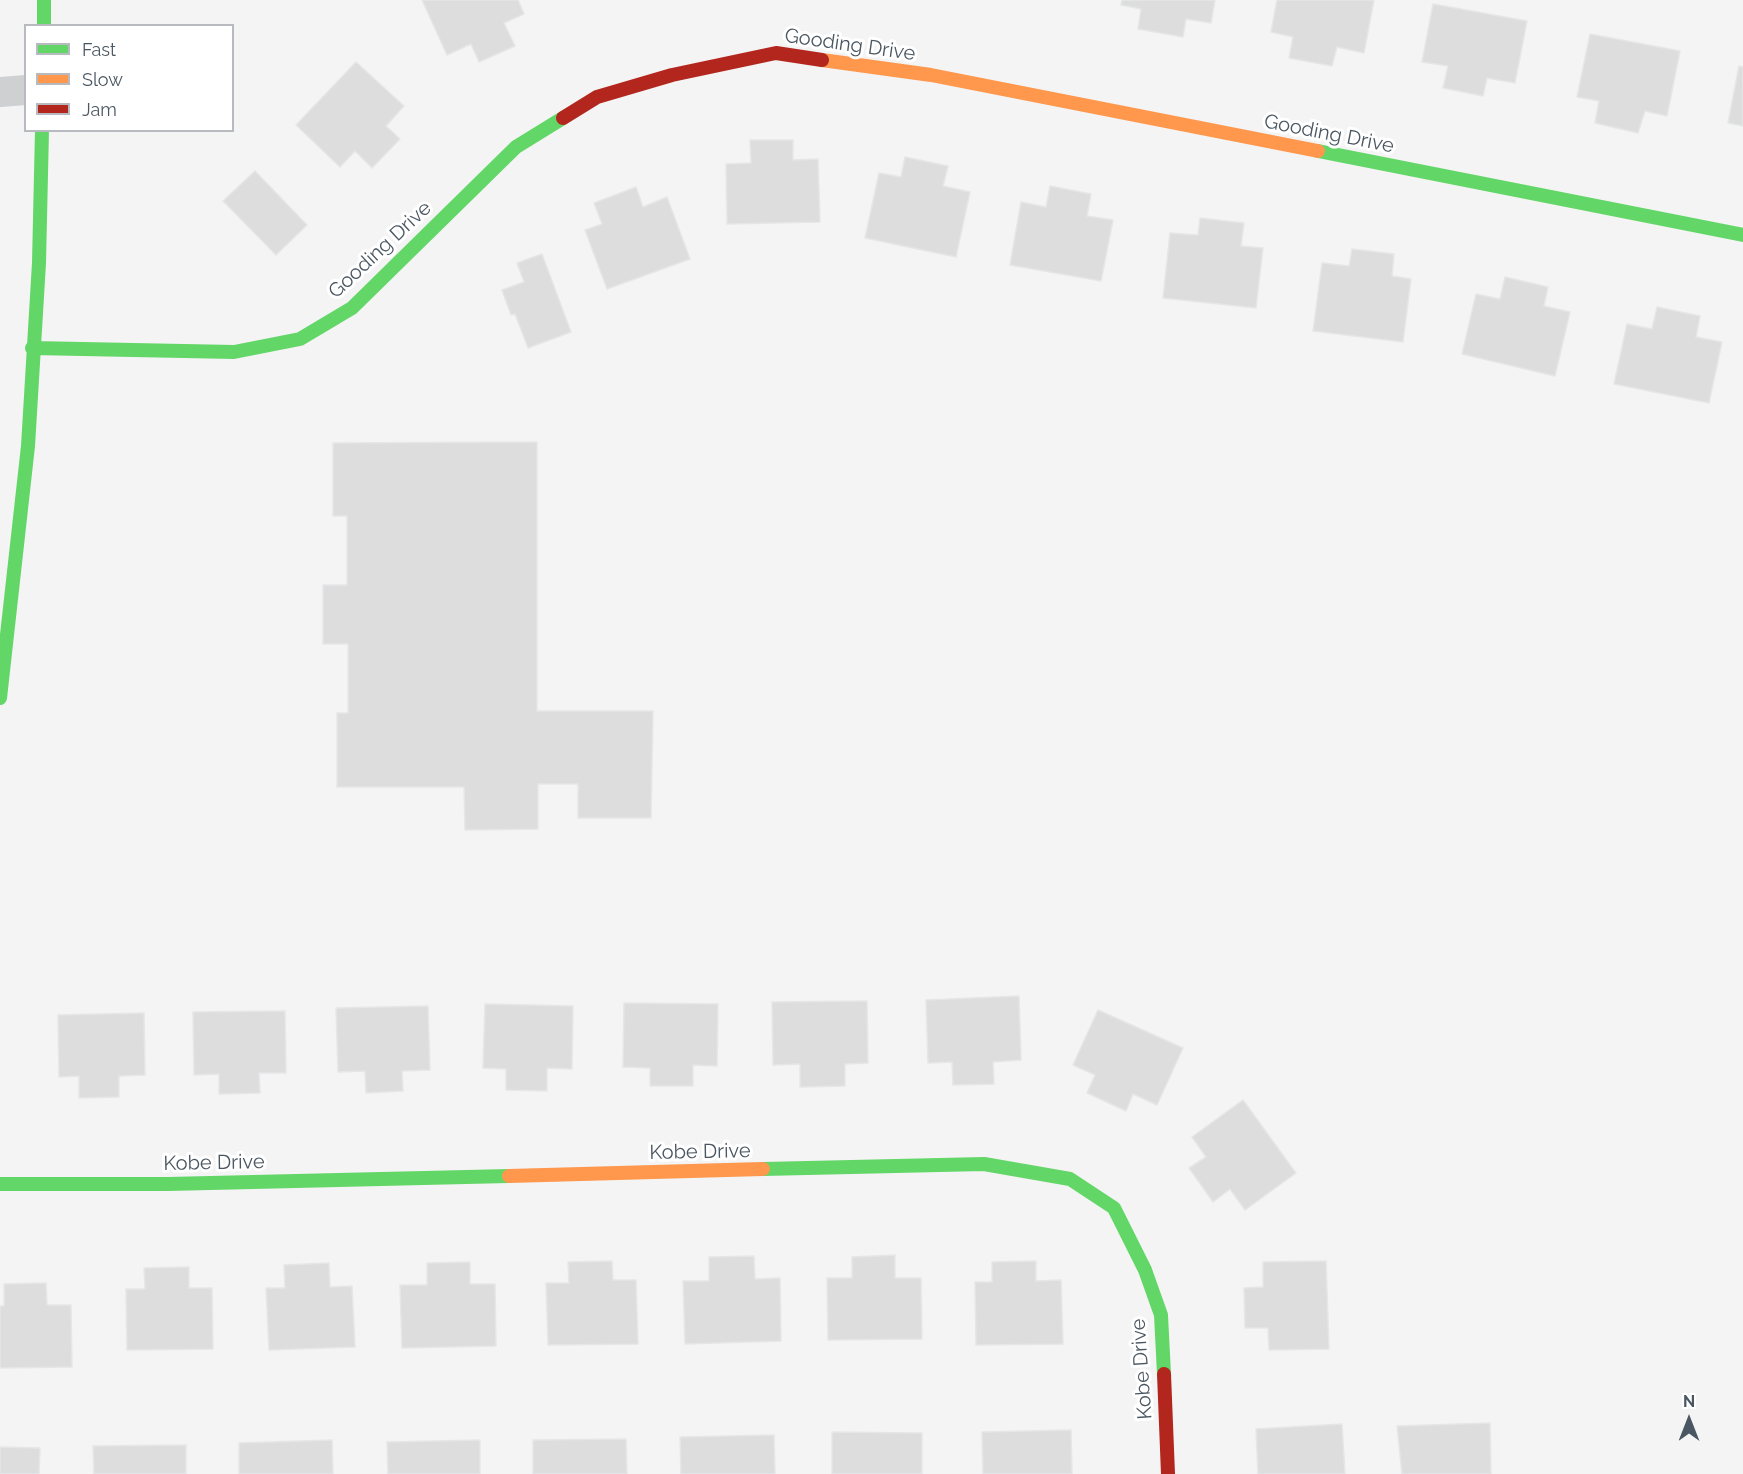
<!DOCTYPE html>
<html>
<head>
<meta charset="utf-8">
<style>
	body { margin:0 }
	#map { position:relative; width:1743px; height:1474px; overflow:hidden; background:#f4f4f4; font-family:Raleway,sans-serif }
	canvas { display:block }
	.legend { position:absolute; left:24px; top:24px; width:210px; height:108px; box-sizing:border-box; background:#fff; border:2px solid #b7bbc0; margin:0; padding:8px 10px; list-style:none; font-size:18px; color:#4a5661 }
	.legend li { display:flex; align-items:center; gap:12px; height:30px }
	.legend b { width:30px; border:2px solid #b7bbc0 }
	.north { position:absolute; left:1659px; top:1390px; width:60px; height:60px; -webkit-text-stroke:4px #fff; paint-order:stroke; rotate:0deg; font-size:16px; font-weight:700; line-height:24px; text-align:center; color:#4a5661 }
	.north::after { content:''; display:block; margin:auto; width:21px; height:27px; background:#4a5661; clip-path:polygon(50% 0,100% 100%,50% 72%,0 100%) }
</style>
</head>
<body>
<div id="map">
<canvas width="1743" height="1474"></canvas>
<ul class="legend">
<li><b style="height:8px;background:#63d668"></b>Fast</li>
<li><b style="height:8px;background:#ff974d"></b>Slow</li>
<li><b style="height:8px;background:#b3261e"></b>Jam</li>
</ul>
<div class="north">N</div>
</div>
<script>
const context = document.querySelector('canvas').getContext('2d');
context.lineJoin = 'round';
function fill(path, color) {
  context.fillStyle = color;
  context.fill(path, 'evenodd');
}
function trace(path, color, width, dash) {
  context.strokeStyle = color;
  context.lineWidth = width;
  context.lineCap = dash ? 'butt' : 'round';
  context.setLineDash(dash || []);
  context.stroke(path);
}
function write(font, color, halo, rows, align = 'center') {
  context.font = font + ' Raleway,sans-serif';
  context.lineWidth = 6;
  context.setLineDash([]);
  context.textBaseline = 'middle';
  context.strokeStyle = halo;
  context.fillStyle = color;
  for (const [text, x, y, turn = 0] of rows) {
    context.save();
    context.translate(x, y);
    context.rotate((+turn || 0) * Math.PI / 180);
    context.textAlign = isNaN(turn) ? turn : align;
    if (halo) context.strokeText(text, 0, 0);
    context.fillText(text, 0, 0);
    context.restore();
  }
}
const building = new Path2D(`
	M 422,0 L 518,0 L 524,14 L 504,23 L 515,46 L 479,62 L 471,44 L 447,55 Z
	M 1122,0 L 1215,0 L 1211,23 L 1186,19 L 1183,37 L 1138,29 L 1141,9 L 1121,5 Z
	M 1277,0 L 1374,0 L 1364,53 L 1337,47 L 1332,66 L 1289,58 L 1293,37 L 1271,32 Z
	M 1433,4 L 1527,21 L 1515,83 L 1487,78 L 1483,96 L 1443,88 L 1448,66 L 1422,62 Z
	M 1590,34 L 1680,51 L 1667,116 L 1645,111 L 1638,133 L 1595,123 L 1599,101 L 1577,97 Z
	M 356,62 L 404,106 L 386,126 L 400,139 L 372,168 L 355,151 L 340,167 L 296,125 Z
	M 1739,66 L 1743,67 L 1743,126 L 1728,123 Z
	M 750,140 L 793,140 L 793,160 L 818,159 L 820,222 L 727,224 L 726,164 L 751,163 Z
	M 905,157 L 948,166 L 943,186 L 970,192 L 956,257 L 865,238 L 879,173 L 901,177 Z
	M 255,171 L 307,225 L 276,255 L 223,201 Z
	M 1050,186 L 1091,194 L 1087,216 L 1113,220 L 1101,281 L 1010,265 L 1021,202 L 1046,207 Z
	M 636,187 L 643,207 L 667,197 L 690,259 L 607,289 L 585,230 L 602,224 L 594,203 Z
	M 1200,218 L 1244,223 L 1241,246 L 1263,248 L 1256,308 L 1163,298 L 1170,233 L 1198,235 Z
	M 1352,249 L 1394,254 L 1392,276 L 1411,279 L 1403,342 L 1313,331 L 1322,263 L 1349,266 Z
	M 542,254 L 571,332 L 528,348 L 515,314 L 511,315 L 502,290 L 524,282 L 517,263 Z
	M 1505,277 L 1548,287 L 1544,306 L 1570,312 L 1555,376 L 1462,354 L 1476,294 L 1500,299 Z
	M 1657,307 L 1700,316 L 1696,337 L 1722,342 L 1709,403 L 1614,384 L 1627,324 L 1652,329 Z
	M 537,442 L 537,711 L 653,711 L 651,818 L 578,818 L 578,784 L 538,784 L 538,829 L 465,830 L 464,787 L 337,787 L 337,713 L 348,713 L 348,644 L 323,644 L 323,585 L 347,585 L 347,516 L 333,516 L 333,443 Z
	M 1019,996 L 1021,1060 L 993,1062 L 994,1084 L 953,1085 L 952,1062 L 928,1063 L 926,1000 Z
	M 867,1001 L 868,1063 L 845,1064 L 845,1086 L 800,1087 L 800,1064 L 773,1065 L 772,1002 Z
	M 624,1003 L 718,1004 L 717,1066 L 693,1065 L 693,1086 L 650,1086 L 650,1068 L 623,1067 Z
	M 485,1004 L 573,1006 L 572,1069 L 547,1068 L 547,1091 L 506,1090 L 506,1069 L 483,1068 Z
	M 428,1006 L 430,1070 L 402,1071 L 403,1091 L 366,1093 L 365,1071 L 338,1072 L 336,1008 Z
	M 1098,1010 L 1183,1048 L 1157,1105 L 1133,1094 L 1126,1111 L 1087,1093 L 1095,1075 L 1073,1065 Z
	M 285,1011 L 286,1073 L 259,1073 L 260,1093 L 219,1094 L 219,1074 L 194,1075 L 193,1012 Z
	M 144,1013 L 145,1075 L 119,1076 L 119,1097 L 79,1098 L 79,1076 L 59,1077 L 58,1015 Z
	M 1243,1100 L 1296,1173 L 1245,1210 L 1230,1189 L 1213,1202 L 1189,1168 L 1206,1157 L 1192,1137 Z
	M 895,1255 L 895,1278 L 921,1278 L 922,1339 L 828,1340 L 827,1278 L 852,1278 L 852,1257 Z
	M 754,1256 L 755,1279 L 780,1278 L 781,1341 L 685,1344 L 683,1281 L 709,1281 L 709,1257 Z
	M 612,1261 L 613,1280 L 636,1280 L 638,1344 L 548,1345 L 546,1283 L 569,1283 L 568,1262 Z
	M 1036,1261 L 1036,1281 L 1061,1280 L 1063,1344 L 976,1345 L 975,1282 L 992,1282 L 992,1262 Z
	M 1326,1261 L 1329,1349 L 1269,1350 L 1268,1328 L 1245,1328 L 1244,1288 L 1263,1287 L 1263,1262 Z
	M 470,1262 L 470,1284 L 495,1284 L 496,1346 L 402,1348 L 400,1285 L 427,1285 L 427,1263 Z
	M 329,1263 L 330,1287 L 352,1286 L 355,1347 L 269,1350 L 266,1288 L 285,1288 L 284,1265 Z
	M 189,1267 L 189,1288 L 212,1288 L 213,1349 L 127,1350 L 126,1289 L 145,1289 L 144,1268 Z
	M 46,1283 L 47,1305 L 71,1305 L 72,1367 L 0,1368 L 0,1306 L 4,1306 L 4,1284 Z
	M 1490,1423 L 1491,1474 L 1402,1474 L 1397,1426 Z
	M 1342,1424 L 1345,1474 L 1258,1474 L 1256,1429 Z
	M 1071,1430 L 1072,1474 L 983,1474 L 982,1432 Z
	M 832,1432 L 922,1433 L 922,1474 L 832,1474 Z
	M 774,1435 L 775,1474 L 681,1474 L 680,1437 Z
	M 626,1439 L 627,1474 L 533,1474 L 533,1440 Z
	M 332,1440 L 333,1474 L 239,1474 L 239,1443 Z
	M 480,1440 L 480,1474 L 388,1474 L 387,1442 Z
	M 186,1445 L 186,1474 L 94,1474 L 93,1446 Z
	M 0,1447 L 40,1448 L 39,1474 L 0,1474 Z`);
fill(building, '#ddddde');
trace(building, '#e5e6e7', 1.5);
trace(new Path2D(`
	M 0,92 L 26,90`), '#ced0d2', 30);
trace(new Path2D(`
	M 44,0 L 44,26
	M 1318,151 L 1743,235
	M 32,348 L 234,352 L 300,339 L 352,308 L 516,147 L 563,118
	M 0,698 L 28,446 L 39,263 L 42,130
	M 763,1169 L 984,1164 L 1070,1179 L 1114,1208 L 1145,1270 L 1161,1315 L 1164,1374
	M 0,1184 L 168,1184 L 509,1176`), '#63d668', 14);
trace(new Path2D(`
	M 822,60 L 931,75 L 1318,151
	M 509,1176 L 763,1169`), '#ff974d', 14);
trace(new Path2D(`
	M 563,118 L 597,97 L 672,75 L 776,53 L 822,60
	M 1164,1374 L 1168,1474`), '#b3261e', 14);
write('20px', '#4a5661', '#fff', [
	["Gooding Drive",850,45,8],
	["Gooding Drive",1329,134,11],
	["Gooding Drive",380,250,-43],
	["Kobe Drive",700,1152,-1],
	["Kobe Drive",214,1163,-1],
	["Kobe Drive",1142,1369,-94]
]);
</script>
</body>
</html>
